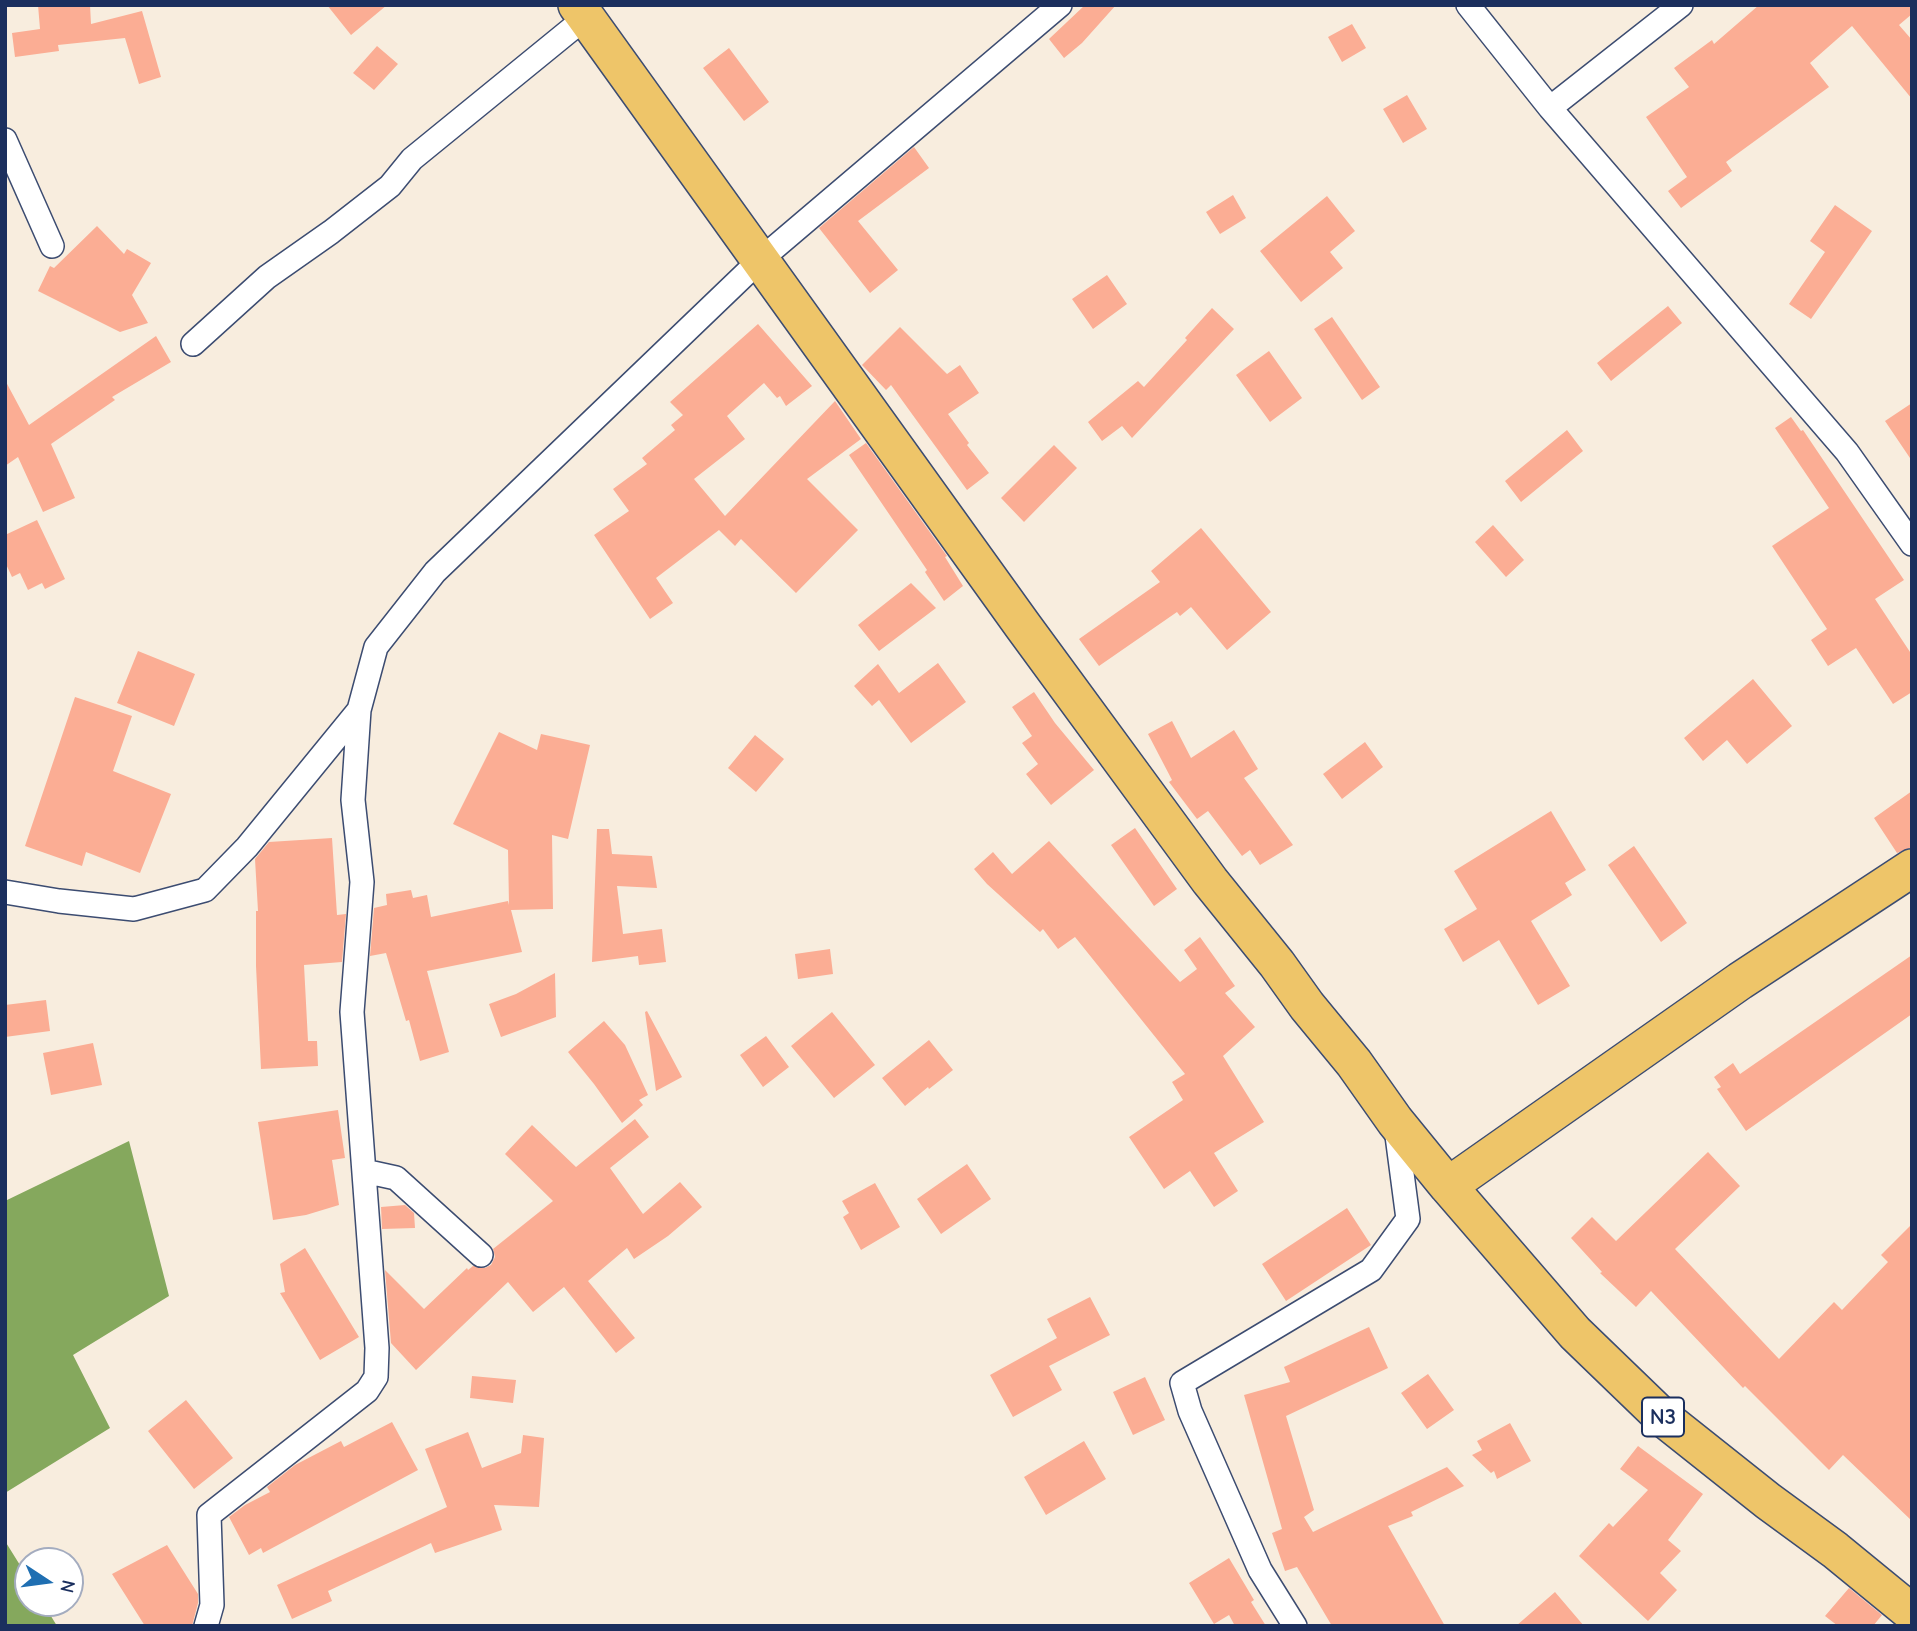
<!DOCTYPE html>
<html>
<head>
<meta charset="utf-8">
<style>
	body { margin:0 }
	#map { position:relative; width:1917px; height:1631px; overflow:hidden; background:#f8edde; font-family:"Comic Neue",sans-serif }
	canvas { display:block }
	.frame { position:absolute; inset:0; border:7px solid #1b2f5e; pointer-events:none }
	.north { position:absolute; left:14px; top:1547px; width:70px; height:70px; box-sizing:border-box; background:#fff; border:2px solid #a4acbf; border-radius:50%; rotate:103deg; font-size:19px; font-weight:700; line-height:28px; text-align:center; color:#1b2f5e }
	.north::after { content:''; display:block; margin:auto; width:24px; height:32px; background:#1f6fb2; clip-path:polygon(50% 0,100% 100%,50% 72%,0 100%) }
</style>
</head>
<body>
<div id="map">
<canvas width="1917" height="1631"></canvas>
<div class="frame"></div>
<div class="north">N</div>
</div>
<script>
const context = document.querySelector('canvas').getContext('2d');
context.lineJoin = 'round';
function fill(path, color) {
  context.fillStyle = color;
  context.fill(path, 'evenodd');
}
function trace(path, color, width, dash) {
  context.strokeStyle = color;
  context.lineWidth = width;
  context.lineCap = dash ? 'butt' : 'round';
  context.setLineDash(dash || []);
  context.stroke(path);
}
function write(font, color, halo, rows, align = 'center') {
  context.font = font + ' "Comic Neue",sans-serif';
  context.lineWidth = 5;
  context.setLineDash([]);
  context.textBaseline = 'middle';
  context.strokeStyle = halo;
  context.fillStyle = color;
  for (const [text, x, y, turn = 0] of rows) {
    context.save();
    context.translate(x, y);
    context.rotate((+turn || 0) * Math.PI / 180);
    context.textAlign = isNaN(turn) ? turn : align;
    if (halo) context.strokeText(text, 0, 0);
    context.fillText(text, 0, 0);
    context.restore();
  }
}
fill(new Path2D(`
	M 129,1141 L 169,1296 L 73,1355 L 110,1428 L 5,1493 L 5,1201 Z
	M 5,1541 L 28,1578 L 28,1603 L 43,1603 L 57,1626 L 5,1626 Z`), '#85a85d');
fill(new Path2D(`
	M 38,5 L 90,5 L 91,24 L 142,11 L 161,77 L 139,84 L 125,38 L 58,45 L 59,51 L 15,57 L 12,33 L 40,29 Z
	M 327,5 L 387,5 L 351,35 Z
	M 1085,5 L 1116,5 L 1082,43 L 1064,58 L 1049,39 Z
	M 1759,5 L 1912,5 L 1912,14 L 1899,25 L 1912,40 L 1912,99 L 1852,26 L 1810,63 L 1829,87 L 1726,162 L 1732,171 L 1681,208 L 1668,191 L 1687,177 L 1646,117 L 1689,87 L 1674,68 L 1712,40 L 1714,44 Z
	M 1352,24 L 1366,48 L 1342,62 L 1328,37 Z
	M 377,46 L 398,64 L 374,90 L 353,73 Z
	M 729,48 L 769,102 L 744,121 L 703,68 Z
	M 1407,95 L 1427,129 L 1403,143 L 1383,109 Z
	M 914,147 L 929,168 L 858,221 L 898,270 L 870,293 L 819,228 Z
	M 1233,195 L 1246,218 L 1220,234 L 1206,212 Z
	M 1327,196 L 1355,231 L 1330,252 L 1343,268 L 1301,302 L 1260,251 Z
	M 1835,205 L 1872,231 L 1811,319 L 1789,304 L 1825,252 L 1810,241 Z
	M 97,226 L 124,254 L 127,249 L 151,263 L 132,295 L 148,323 L 120,332 L 38,291 L 50,266 L 54,268 Z
	M 1107,275 L 1127,304 L 1093,329 L 1072,299 Z
	M 1668,306 L 1682,323 L 1611,381 L 1597,363 Z
	M 1212,308 L 1234,329 L 1132,438 L 1122,426 L 1102,441 L 1088,422 L 1138,381 L 1144,387 L 1187,340 L 1185,338 Z
	M 1332,317 L 1380,387 L 1362,400 L 1314,329 Z
	M 758,324 L 812,386 L 786,406 L 780,396 L 777,398 L 764,383 L 727,416 L 745,439 L 694,479 L 725,516 L 835,401 L 861,439 L 807,479 L 858,530 L 796,593 L 741,539 L 735,546 L 719,530 L 656,578 L 673,603 L 650,619 L 594,535 L 629,511 L 613,489 L 647,464 L 642,458 L 675,430 L 671,425 L 683,415 L 670,402 Z
	M 900,327 L 947,374 L 960,365 L 979,393 L 948,414 L 969,443 L 967,445 L 989,473 L 967,490 L 891,385 L 886,390 L 862,365 Z
	M 156,336 L 171,362 L 112,397 L 115,400 L 51,444 L 75,498 L 43,512 L 18,457 L 5,466 L 5,380 L 29,425 Z
	M 1269,351 L 1302,398 L 1270,422 L 1236,375 Z
	M 1912,403 L 1912,461 L 1885,421 Z
	M 1791,417 L 1801,431 L 1803,430 L 1904,580 L 1875,599 L 1912,655 L 1912,692 L 1893,704 L 1856,648 L 1828,666 L 1811,640 L 1827,629 L 1772,546 L 1829,508 L 1775,428 Z
	M 1567,430 L 1583,451 L 1521,502 L 1505,481 Z
	M 866,443 L 947,556 L 945,557 L 963,586 L 944,601 L 925,572 L 927,570 L 849,455 Z
	M 1054,445 L 1077,468 L 1024,522 L 1001,498 Z
	M 37,520 L 65,579 L 45,589 L 42,583 L 28,590 L 20,573 L 12,577 L 5,562 L 5,535 Z
	M 1493,525 L 1524,560 L 1506,577 L 1475,542 Z
	M 1201,528 L 1271,612 L 1227,650 L 1191,607 L 1180,616 L 1177,612 L 1099,666 L 1079,639 L 1160,582 L 1151,571 Z
	M 911,583 L 936,608 L 879,651 L 858,625 Z
	M 138,651 L 195,674 L 174,726 L 117,703 Z
	M 938,663 L 966,702 L 911,743 L 879,700 L 872,706 L 854,686 L 878,664 L 899,693 Z
	M 1753,679 L 1792,726 L 1747,764 L 1727,740 L 1703,761 L 1684,738 Z
	M 1034,692 L 1055,723 L 1094,770 L 1051,805 L 1026,774 L 1038,764 L 1022,743 L 1032,736 L 1012,707 Z
	M 75,697 L 132,716 L 113,771 L 171,794 L 140,873 L 86,852 L 82,866 L 25,846 Z
	M 1172,721 L 1191,758 L 1234,730 L 1258,769 L 1244,778 L 1293,845 L 1260,865 L 1250,850 L 1242,856 L 1208,811 L 1197,819 L 1169,782 L 1172,780 L 1148,734 Z
	M 499,732 L 537,750 L 541,734 L 590,745 L 568,839 L 552,835 L 553,909 L 511,910 L 522,952 L 427,971 L 449,1052 L 420,1061 L 409,1020 L 406,1021 L 386,953 L 370,956 L 374,908 L 387,905 L 386,894 L 411,890 L 413,898 L 427,895 L 431,917 L 508,901 L 509,905 L 508,850 L 453,824 Z
	M 755,735 L 784,759 L 756,792 L 728,768 Z
	M 1365,742 L 1383,767 L 1342,799 L 1323,774 Z
	M 1912,791 L 1912,847 L 1897,853 L 1874,818 Z
	M 1551,811 L 1586,870 L 1565,883 L 1572,895 L 1531,921 L 1570,986 L 1538,1005 L 1499,940 L 1463,962 L 1444,929 L 1477,909 L 1454,871 Z
	M 1135,828 L 1177,889 L 1154,906 L 1111,845 Z
	M 597,829 L 609,829 L 612,854 L 652,856 L 657,888 L 617,886 L 623,934 L 662,929 L 666,962 L 639,965 L 638,956 L 592,962 Z
	M 332,838 L 337,915 L 346,914 L 342,962 L 304,965 L 308,1041 L 317,1041 L 318,1066 L 261,1069 L 256,966 L 256,911 L 258,911 L 255,859 L 269,842 Z
	M 1049,841 L 1180,982 L 1197,969 L 1184,950 L 1200,937 L 1235,986 L 1225,993 L 1255,1027 L 1223,1056 L 1264,1122 L 1214,1153 L 1238,1191 L 1214,1207 L 1190,1171 L 1164,1189 L 1129,1137 L 1183,1100 L 1172,1082 L 1185,1074 L 1075,937 L 1058,949 L 1043,929 L 1040,932 L 987,884 L 974,869 L 993,852 L 1012,874 Z
	M 1634,846 L 1687,923 L 1661,942 L 1608,865 Z
	M 830,949 L 833,974 L 798,979 L 795,954 Z
	M 1912,955 L 1912,1014 L 1746,1131 L 1717,1089 L 1721,1087 L 1714,1077 L 1733,1063 L 1740,1074 Z
	M 555,973 L 556,1017 L 501,1037 L 489,1004 L 516,994 Z
	M 46,1000 L 50,1031 L 5,1037 L 5,1005 Z
	M 647,1011 L 682,1077 L 656,1091 L 645,1012 Z
	M 832,1012 L 875,1065 L 834,1098 L 791,1046 Z
	M 604,1021 L 625,1045 L 648,1095 L 639,1100 L 643,1105 L 622,1123 L 594,1084 L 568,1052 Z
	M 766,1036 L 789,1067 L 763,1087 L 740,1055 Z
	M 929,1040 L 953,1070 L 929,1089 L 928,1087 L 905,1106 L 882,1078 Z
	M 93,1043 L 102,1085 L 51,1095 L 43,1053 Z
	M 338,1110 L 345,1158 L 332,1160 L 339,1205 L 306,1215 L 273,1220 L 258,1122 Z
	M 635,1119 L 649,1137 L 610,1168 L 643,1214 L 680,1182 L 702,1207 L 668,1236 L 634,1259 L 627,1248 L 588,1281 L 635,1338 L 616,1353 L 564,1287 L 533,1312 L 508,1282 L 416,1370 L 391,1343 L 385,1270 L 424,1309 L 467,1268 L 468,1270 L 473,1266 L 485,1268 L 491,1265 L 495,1257 L 493,1249 L 553,1201 L 505,1154 L 532,1125 L 576,1167 Z
	M 1708,1152 L 1740,1186 L 1675,1249 L 1779,1359 L 1834,1302 L 1842,1310 L 1888,1262 L 1881,1255 L 1912,1224 L 1912,1521 L 1843,1455 L 1829,1470 L 1745,1386 L 1743,1388 L 1651,1291 L 1636,1307 L 1600,1273 L 1602,1272 L 1571,1238 L 1592,1217 L 1616,1241 Z
	M 967,1164 L 991,1199 L 941,1234 L 917,1199 Z
	M 875,1183 L 900,1227 L 861,1250 L 843,1217 L 849,1213 L 842,1201 Z
	M 405,1205 L 414,1213 L 415,1228 L 382,1229 L 381,1207 Z
	M 1347,1208 L 1371,1245 L 1286,1301 L 1262,1264 Z
	M 305,1248 L 359,1337 L 320,1360 L 280,1293 L 285,1292 L 280,1264 Z
	M 1090,1297 L 1110,1335 L 1049,1366 L 1062,1390 L 1013,1417 L 990,1375 L 1057,1338 L 1047,1319 Z
	M 1369,1327 L 1388,1368 L 1286,1416 L 1314,1510 L 1304,1517 L 1313,1532 L 1447,1467 L 1464,1486 L 1411,1512 L 1413,1516 L 1388,1526 L 1445,1626 L 1332,1626 L 1297,1567 L 1285,1571 L 1272,1533 L 1282,1529 L 1244,1395 L 1290,1382 L 1284,1367 Z
	M 1428,1374 L 1454,1410 L 1427,1429 L 1401,1393 Z
	M 472,1376 L 516,1380 L 513,1403 L 470,1398 Z
	M 1145,1377 L 1165,1420 L 1133,1435 L 1113,1392 Z
	M 186,1400 L 233,1458 L 194,1489 L 148,1431 Z
	M 392,1422 L 418,1470 L 263,1553 L 261,1548 L 249,1555 L 229,1517 L 245,1505 L 270,1492 L 267,1487 L 295,1465 L 341,1441 L 344,1447 Z
	M 1510,1423 L 1531,1461 L 1497,1479 L 1494,1471 L 1491,1473 L 1472,1455 L 1482,1450 L 1477,1441 Z
	M 468,1432 L 482,1468 L 521,1453 L 523,1435 L 544,1438 L 539,1507 L 494,1505 L 502,1530 L 435,1553 L 431,1543 L 328,1591 L 332,1601 L 292,1619 L 277,1585 L 447,1507 L 425,1449 Z
	M 1084,1441 L 1106,1479 L 1046,1515 L 1024,1477 Z
	M 1638,1446 L 1703,1494 L 1668,1540 L 1681,1551 L 1660,1573 L 1677,1590 L 1648,1621 L 1579,1556 L 1609,1523 L 1613,1527 L 1648,1490 L 1620,1469 Z
	M 167,1545 L 198,1594 L 198,1603 L 192,1626 L 145,1626 L 112,1574 Z
	M 1229,1558 L 1254,1600 L 1251,1602 L 1266,1626 L 1235,1626 L 1229,1615 L 1214,1624 L 1189,1583 Z
	M 1849,1588 L 1882,1615 L 1873,1626 L 1838,1626 L 1825,1616 Z
	M 1555,1592 L 1584,1626 L 1516,1626 Z`), '#fbad94');
const street = new Path2D(`
	M 1468,5 L 1550,108 L 1847,452 L 1912,544
	M 1550,108 L 1681,5
	M 5,140 L 52,246
	M 193,344 L 267,277 L 331,232 L 390,186 L 412,159 L 585,18
	M 5,892 L 59,901 L 134,909 L 205,890 L 247,847 L 359,710
	M 364,1171 L 396,1178 L 481,1255
	M 206,1626 L 212,1605 L 209,1515 L 367,1391 L 376,1377 L 377,1348 L 352,1012 L 362,882 L 353,800 L 359,710 L 376,647 L 435,572 L 760,260 L 1060,5
	M 1295,1626 L 1260,1570 L 1190,1411 L 1182,1383 L 1371,1270 L 1408,1219 L 1396,1128`);
const primary = new Path2D(`
	M 577,5 L 1023,626 L 1210,881 L 1277,964 L 1307,1006 L 1354,1063 L 1395,1121 L 1448,1186 L 1575,1333 L 1661,1416 L 1768,1501 L 1835,1550 L 1912,1613
	M 1448,1186 L 1740,981 L 1912,868`);
trace(street, '#3c4c71', 26);
trace(primary, '#3c4c71', 40);
trace(street, '#fff', 23);
trace(primary, '#eec569', 37);
for (const [x, y, w] of [
	[1663,1417,42]
]) {
  const box = new Path2D();
  box.roundRect(x - w / 2, y - 19.5, w, 39, 5);
  context.fillStyle = '#fff';
  context.fill(box);
  trace(box, '#1b2f5e', 2);
}
write('bold 23px', '#1b2f5e', null, [
	["N3",1663,1417]
]);
</script>
</body>
</html>
